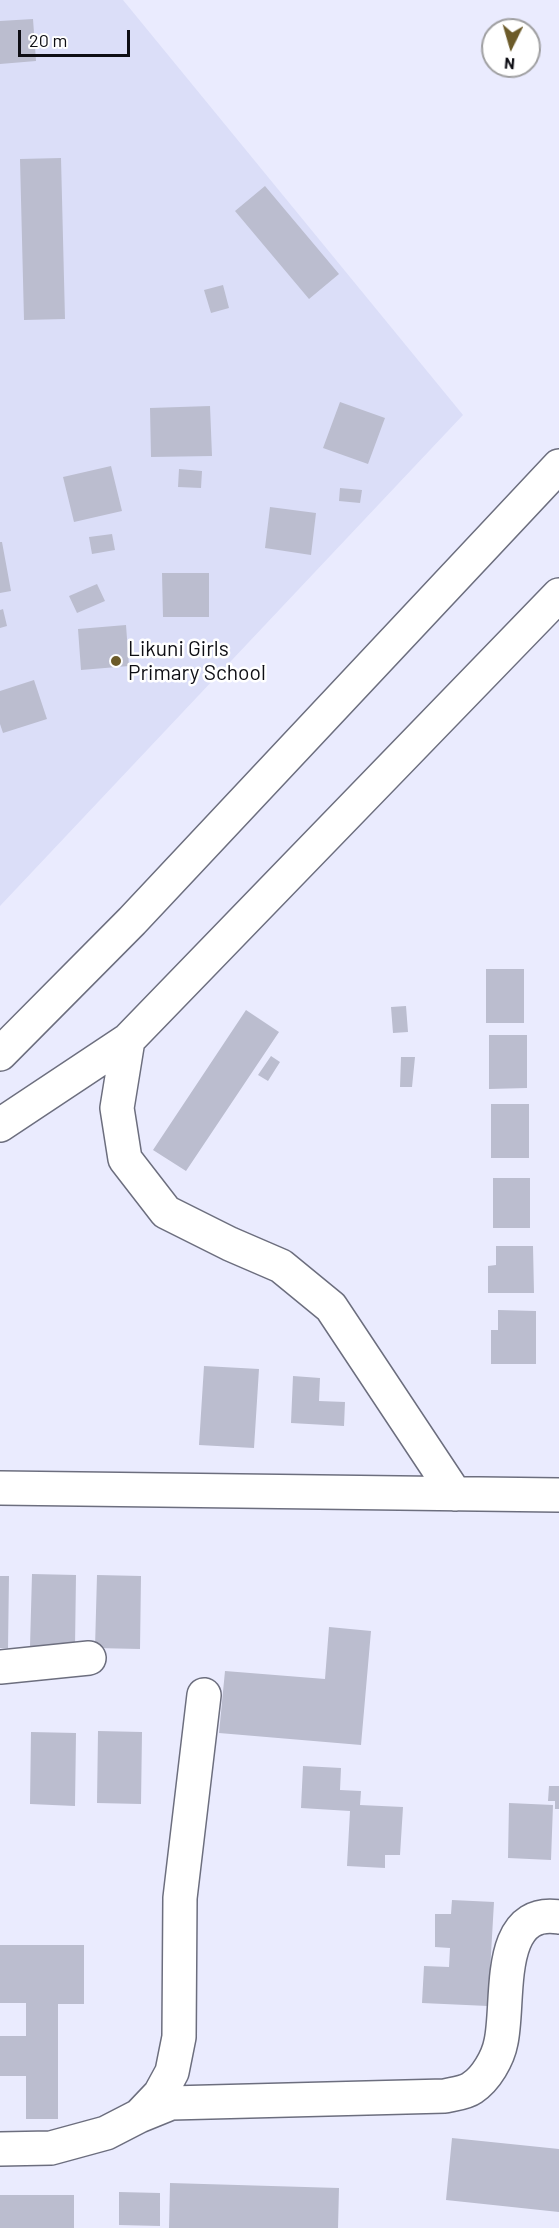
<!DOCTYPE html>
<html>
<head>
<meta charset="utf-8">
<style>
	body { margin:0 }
	#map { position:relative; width:559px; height:2228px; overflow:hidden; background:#eaebfe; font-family:Barlow,sans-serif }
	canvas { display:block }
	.north { position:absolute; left:481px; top:18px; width:60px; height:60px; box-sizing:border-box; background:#fff; border:2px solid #9f9fa1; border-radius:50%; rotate:185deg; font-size:16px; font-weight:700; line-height:24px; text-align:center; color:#0e0e14 }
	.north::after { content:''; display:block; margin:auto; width:21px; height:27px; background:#6c5b29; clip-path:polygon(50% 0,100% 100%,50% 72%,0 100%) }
	.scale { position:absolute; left:18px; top:30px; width:112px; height:27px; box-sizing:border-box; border:3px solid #0e0e14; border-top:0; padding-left:8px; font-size:18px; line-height:21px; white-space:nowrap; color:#0e0e14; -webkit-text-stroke:4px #fff; paint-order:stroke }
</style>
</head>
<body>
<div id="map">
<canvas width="559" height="2228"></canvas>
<div class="north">N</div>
<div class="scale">20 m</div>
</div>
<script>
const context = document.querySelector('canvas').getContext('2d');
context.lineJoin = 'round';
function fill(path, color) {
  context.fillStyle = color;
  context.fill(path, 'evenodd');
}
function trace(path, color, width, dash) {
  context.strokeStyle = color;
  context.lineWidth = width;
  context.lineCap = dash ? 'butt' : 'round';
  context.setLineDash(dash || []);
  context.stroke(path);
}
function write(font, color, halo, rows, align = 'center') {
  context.font = font + ' Barlow,sans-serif';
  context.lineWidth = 5;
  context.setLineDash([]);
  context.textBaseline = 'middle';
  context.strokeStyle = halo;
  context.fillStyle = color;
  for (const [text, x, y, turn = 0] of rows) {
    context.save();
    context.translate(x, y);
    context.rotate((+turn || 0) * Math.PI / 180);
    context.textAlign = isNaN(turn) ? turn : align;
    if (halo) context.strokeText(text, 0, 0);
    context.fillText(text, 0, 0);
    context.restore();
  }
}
fill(new Path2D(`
	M 0,0 L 123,0 L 463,415 L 0,906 Z`), '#dbdef8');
fill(new Path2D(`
	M 33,19 L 36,61 L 0,64 L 0,21 Z
	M 61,158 L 65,319 L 24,320 L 20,159 Z
	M 265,186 L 339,274 L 309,299 L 235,211 Z
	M 223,285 L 229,308 L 211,313 L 204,290 Z
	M 340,402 L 385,418 L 368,464 L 323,448 Z
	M 210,406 L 212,456 L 151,457 L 150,408 Z
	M 111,466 L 122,511 L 74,522 L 63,477 Z
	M 179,469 L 202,471 L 201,488 L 178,487 Z
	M 340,488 L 362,490 L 360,503 L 339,501 Z
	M 270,507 L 316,513 L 311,555 L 265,548 Z
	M 112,534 L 115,550 L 92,554 L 89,537 Z
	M 0,542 L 2,542 L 11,591 L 0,593 Z
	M 162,573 L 209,573 L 209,617 L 163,617 Z
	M 97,584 L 105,601 L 77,613 L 69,596 Z
	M 3,609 L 7,626 L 0,628 L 0,610 Z
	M 126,625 L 129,666 L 81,670 L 78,629 Z
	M 34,680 L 47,719 L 3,733 L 0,724 L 0,691 Z
	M 486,969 L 524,969 L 524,1023 L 486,1023 Z
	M 406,1006 L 408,1032 L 393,1033 L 391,1007 Z
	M 246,1010 L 279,1032 L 186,1171 L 153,1150 Z
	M 489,1035 L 527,1035 L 527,1088 L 489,1089 Z
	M 271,1056 L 280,1062 L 268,1081 L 258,1075 Z
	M 401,1057 L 415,1057 L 412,1087 L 400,1087 Z
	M 491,1104 L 529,1104 L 529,1158 L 491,1158 Z
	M 493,1178 L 530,1178 L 530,1228 L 493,1228 Z
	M 496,1246 L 533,1246 L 534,1293 L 488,1293 L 488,1266 L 496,1265 Z
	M 498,1310 L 536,1311 L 536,1364 L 491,1364 L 491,1330 L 498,1330 Z
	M 204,1366 L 259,1369 L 254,1448 L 199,1445 Z
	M 293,1376 L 320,1378 L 319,1401 L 345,1402 L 344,1426 L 291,1423 Z
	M 32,1574 L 76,1575 L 75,1647 L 30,1647 Z
	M 97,1575 L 141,1576 L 140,1649 L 95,1648 Z
	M 0,1576 L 9,1576 L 8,1648 L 0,1648 Z
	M 329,1627 L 371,1631 L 361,1745 L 219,1733 L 225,1671 L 325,1679 Z
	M 98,1731 L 142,1732 L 141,1804 L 97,1803 Z
	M 31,1732 L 76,1733 L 75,1806 L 30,1804 Z
	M 303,1766 L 341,1768 L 340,1790 L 361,1791 L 360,1805 L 403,1807 L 400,1855 L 385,1855 L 385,1868 L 347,1866 L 350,1811 L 301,1808 Z
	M 549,1786 L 559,1786 L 559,1809 L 555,1809 L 555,1801 L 548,1801 Z
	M 509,1803 L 553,1805 L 551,1860 L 508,1858 Z
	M 452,1900 L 494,1902 L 488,2006 L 422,2003 L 424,1966 L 449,1967 L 450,1948 L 435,1947 L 435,1914 L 451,1914 Z
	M 0,1945 L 84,1945 L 84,2004 L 58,2004 L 58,2119 L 26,2119 L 26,2076 L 0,2076 L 0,2036 L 26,2036 L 26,2003 L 0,2003 Z
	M 452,2138 L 559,2149 L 559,2212 L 446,2200 Z
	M 170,2183 L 339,2188 L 338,2228 L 169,2228 Z
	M 119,2192 L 160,2193 L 160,2226 L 119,2225 Z
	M 0,2195 L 74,2195 L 74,2228 L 0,2228 Z`), '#bbbdcf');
const minor = new Path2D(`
	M 128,1040 L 117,1108 L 125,1159 L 166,1212 L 230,1244 L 281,1266 L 331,1307 L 455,1494
	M 0,1125 L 128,1040 L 559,595
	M 0,1488 L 559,1495
	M 0,1667 L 89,1658
	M 141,2114 L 160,2094 L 172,2072 L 179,2037 L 180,1898 L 204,1695
	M 0,2149 L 51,2148 L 106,2133 L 139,2116 L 171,2103 L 445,2096 C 453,2094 465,2093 472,2088 C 486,2079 498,2058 501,2042 C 510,2002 494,1907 559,1917`);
const secondary = new Path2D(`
	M 0,1054 L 132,921 L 559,466`);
trace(minor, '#6c6e7e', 36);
trace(secondary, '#6c6e7e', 36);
trace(minor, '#fff', 33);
trace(secondary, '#fff', 33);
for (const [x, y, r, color] of [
	[116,661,6,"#6c5b29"]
]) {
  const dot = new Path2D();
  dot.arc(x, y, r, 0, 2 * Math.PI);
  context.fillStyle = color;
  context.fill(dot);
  trace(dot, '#fff', 2);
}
write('21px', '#0e0e14', '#fff', [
	["Likuni Girls",128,649],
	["Primary School",128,673]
], 'left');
</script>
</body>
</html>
